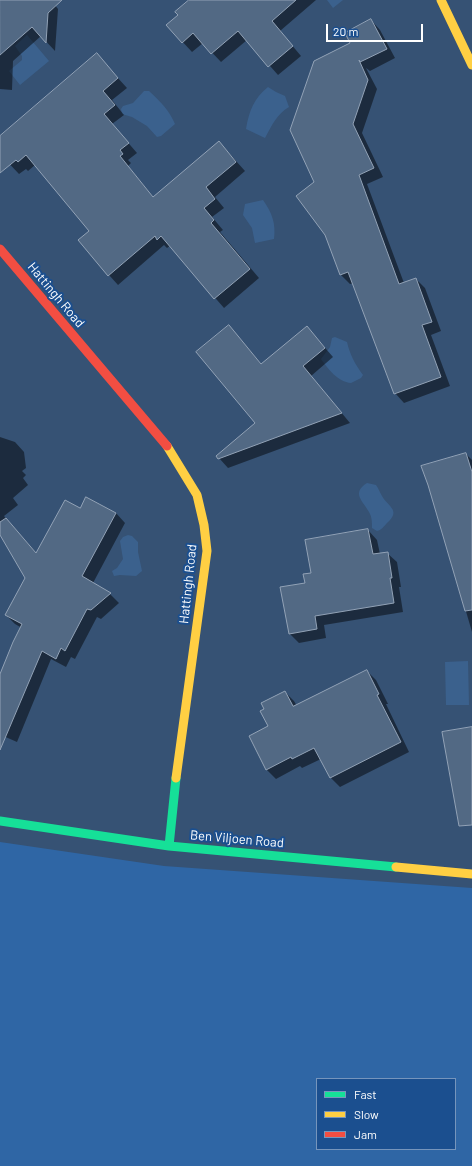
<!DOCTYPE html>
<html>
<head>
<meta charset="utf-8">
<style>
	body { margin:0 }
	#map { position:relative; width:472px; height:1166px; overflow:hidden; background:#365274; font-family:Barlow,sans-serif }
	canvas { display:block }
	.legend { position:absolute; left:316px; top:1078px; width:140px; height:72px; box-sizing:border-box; background:#1b4f8f; border:1px solid #7695bc; margin:0; padding:5px 7px; list-style:none; font-size:12px; color:#fff }
	.legend li { display:flex; align-items:center; gap:8px; height:20px }
	.legend b { width:20px; border:1px solid #7695bc }
	.scale { position:absolute; left:326px; top:24px; width:97px; height:18px; box-sizing:border-box; border:2px solid #fff; border-top:0; padding-left:5px; font-size:12px; line-height:14px; white-space:nowrap; color:#fff; -webkit-text-stroke:3px #1b4f8f; paint-order:stroke }
</style>
</head>
<body>
<div id="map">
<canvas width="472" height="1166"></canvas>
<ul class="legend">
<li><b style="height:5px;background:#16e098"></b>Fast</li>
<li><b style="height:5px;background:#ffcf43"></b>Slow</li>
<li><b style="height:5px;background:#f24e42"></b>Jam</li>
</ul>
<div class="scale">20 m</div>
</div>
<script>
const context = document.querySelector('canvas').getContext('2d');
context.lineJoin = 'round';
function fill(path, color) {
  context.fillStyle = color;
  context.fill(path, 'evenodd');
}
function trace(path, color, width, dash) {
  context.strokeStyle = color;
  context.lineWidth = width;
  context.lineCap = dash ? 'butt' : 'round';
  context.setLineDash(dash || []);
  context.stroke(path);
}
function write(font, color, halo, rows, align = 'center') {
  context.font = font + ' Barlow,sans-serif';
  context.lineWidth = 4;
  context.setLineDash([]);
  context.textBaseline = 'middle';
  context.strokeStyle = halo;
  context.fillStyle = color;
  for (const [text, x, y, turn = 0] of rows) {
    context.save();
    context.translate(x, y);
    context.rotate((+turn || 0) * Math.PI / 180);
    context.textAlign = isNaN(turn) ? turn : align;
    if (halo) context.strokeText(text, 0, 0);
    context.fillText(text, 0, 0);
    context.restore();
  }
}
fill(new Path2D(`
	M 0,842 L 164,866 L 472,888 L 472,1166 L 0,1166 ZM 317,1079 L 455,1079 L 455,1149 L 317,1149 Z`), '#2f66a5');
fill(new Path2D(`
	M 327,0 L 343,0 L 333,8 Z
	M 27,35 L 49,61 L 20,85 L 9,71 L 22,60 L 22,56 L 15,46 Z
	M 268,87 L 276,92 L 285,96 L 289,107 C 277,114 272,125 265,138 L 246,129 C 249,111 254,98 268,87 Z
	M 144,91 L 149,91 C 160,101 169,110 175,124 L 161,136 L 157,137 L 147,126 L 132,117 L 122,114 L 121,109 L 123,106 L 133,103 Z
	M 263,200 C 272,213 276,223 274,239 L 255,243 L 252,228 L 243,215 L 245,204 Z
	M 335,337 L 347,342 C 350,355 355,364 363,375 L 361,378 L 351,383 C 338,382 328,369 321,359 L 330,347 L 332,338 Z
	M 367,483 L 376,485 C 379,489 380,493 382,496 C 387,506 402,510 387,523 C 384,526 382,530 377,531 L 372,528 C 372,522 372,517 369,512 C 363,501 351,493 367,483 Z
	M 128,535 L 132,536 L 138,542 L 138,552 L 142,571 L 136,576 L 120,575 L 114,576 L 112,571 L 117,568 L 123,559 L 120,541 L 123,537 Z
	M 468,661 L 469,705 L 446,705 L 445,662 Z`), '#3b618d');
fill(new Path2D(`
	M 0,0 L 51,0 L 58,9 L 55,51 L 41,36 L 13,61 L 12,90 L 0,89 Z
	M 191,0 L 316,0 L 280,31 L 301,56 L 278,75 L 247,40 L 221,62 L 203,43 L 192,52 L 167,25 L 179,15 Z
	M 371,20 L 380,30 L 395,58 L 370,71 L 366,68 L 377,89 L 362,133 L 383,177 L 367,184 L 404,283 L 416,279 L 425,288 L 441,331 L 431,335 L 450,386 L 404,403 L 395,393 L 354,283 L 350,284 L 341,275 L 326,234 L 315,182 L 351,43 Z
	M 97,55 L 127,88 L 112,100 L 124,115 L 112,124 L 137,153 L 128,160 L 131,163 L 128,166 L 154,198 L 219,142 L 245,171 L 215,197 L 224,208 L 212,217 L 223,230 L 220,232 L 259,278 L 224,308 L 170,246 L 167,248 L 164,245 L 118,285 L 109,275 L 90,231 L 35,165 L 28,171 L 26,169 L 19,174 L 0,154 L 0,137 Z
	M 229,326 L 262,365 L 307,327 L 333,357 L 311,376 L 350,423 L 228,468 L 219,458 L 257,423 Z
	M 0,437 L 15,442 L 24,452 L 26,468 L 22,471 L 26,475 L 23,478 L 28,485 L 13,498 L 18,505 L 4,516 L 37,554 L 81,509 L 87,498 L 116,513 L 125,523 L 93,583 L 110,594 L 119,603 L 101,619 L 97,617 L 75,659 L 71,657 L 66,667 L 51,659 L 17,742 L 1,735 L 0,738 L 0,677 L 22,628 L 15,624 L 6,615 L 26,578 L 0,533 Z
	M 466,454 L 472,460 L 472,632 L 429,484 Z
	M 368,530 L 377,540 L 380,554 L 387,553 L 397,562 L 401,587 L 399,587 L 403,612 L 324,625 L 326,638 L 299,643 L 290,634 L 306,584 L 312,574 Z
	M 367,671 L 376,680 L 388,704 L 386,704 L 409,752 L 340,787 L 331,778 L 321,759 L 302,768 L 300,766 L 276,779 L 266,769 L 269,727 L 285,692 L 294,701 L 297,706 Z`), '#0007');
const building = new Path2D(`
	M 0,0 L 62,0 L 48,13 L 46,43 L 32,27 L 0,55 Z
	M 189,0 L 296,0 L 272,21 L 293,46 L 268,67 L 238,31 L 211,54 L 193,33 L 182,43 L 166,25 L 178,15 L 175,12 Z
	M 371,19 L 387,49 L 360,62 L 359,60 L 368,80 L 353,124 L 374,168 L 359,175 L 399,284 L 416,278 L 432,322 L 422,325 L 441,377 L 394,394 L 348,272 L 340,275 L 325,235 L 296,196 L 314,182 L 290,130 L 314,61 L 350,43 L 345,33 Z
	M 97,53 L 118,78 L 103,91 L 115,105 L 104,114 L 129,143 L 120,150 L 123,154 L 120,156 L 153,197 L 219,141 L 236,162 L 206,187 L 215,199 L 204,208 L 214,220 L 211,223 L 250,269 L 214,299 L 161,236 L 157,240 L 155,236 L 108,276 L 78,240 L 89,231 L 26,155 L 18,162 L 16,160 L 0,173 L 0,136 Z
	M 229,325 L 261,364 L 307,326 L 325,348 L 303,366 L 342,413 L 218,459 L 216,456 L 255,423 L 196,352 Z
	M 466,453 L 472,472 L 472,610 L 465,611 L 428,485 L 421,466 Z
	M 86,497 L 116,513 L 82,576 L 111,593 L 91,610 L 87,609 L 65,651 L 61,648 L 56,659 L 42,651 L 0,750 L 0,674 L 13,642 L 22,624 L 5,615 L 25,578 L 0,535 L 0,522 L 6,518 L 36,553 L 65,500 L 80,508 Z
	M 368,529 L 373,554 L 388,552 L 392,578 L 390,578 L 394,603 L 315,616 L 317,629 L 289,634 L 280,587 L 305,583 L 303,574 L 311,573 L 305,540 Z
	M 367,670 L 379,694 L 377,695 L 401,742 L 330,778 L 314,748 L 292,759 L 291,757 L 266,770 L 249,736 L 268,726 L 260,711 L 264,709 L 261,703 L 285,691 L 293,706 Z
	M 472,727 L 472,825 L 459,826 L 442,732 Z`);
fill(building, '#526984');
trace(building, '#92a2b6', 1);
trace(new Path2D(`
	M 0,821 L 169,846 L 396,867
	M 169,846 L 176,778`), '#16e098', 9);
trace(new Path2D(`
	M 441,0 L 472,65
	M 167,446 L 197,495 L 204,525 L 207,551 L 176,778
	M 396,867 L 472,874`), '#ffcf43', 9);
trace(new Path2D(`
	M 0,249 L 167,446`), '#f24e42', 9);
write('13px', '#fff', '#1b4f8f', [
	["Hattingh Road",56,295,50],
	["Hattingh Road",188,584,-84],
	["Ben Viljoen Road",237,839,5]
]);
</script>
</body>
</html>
